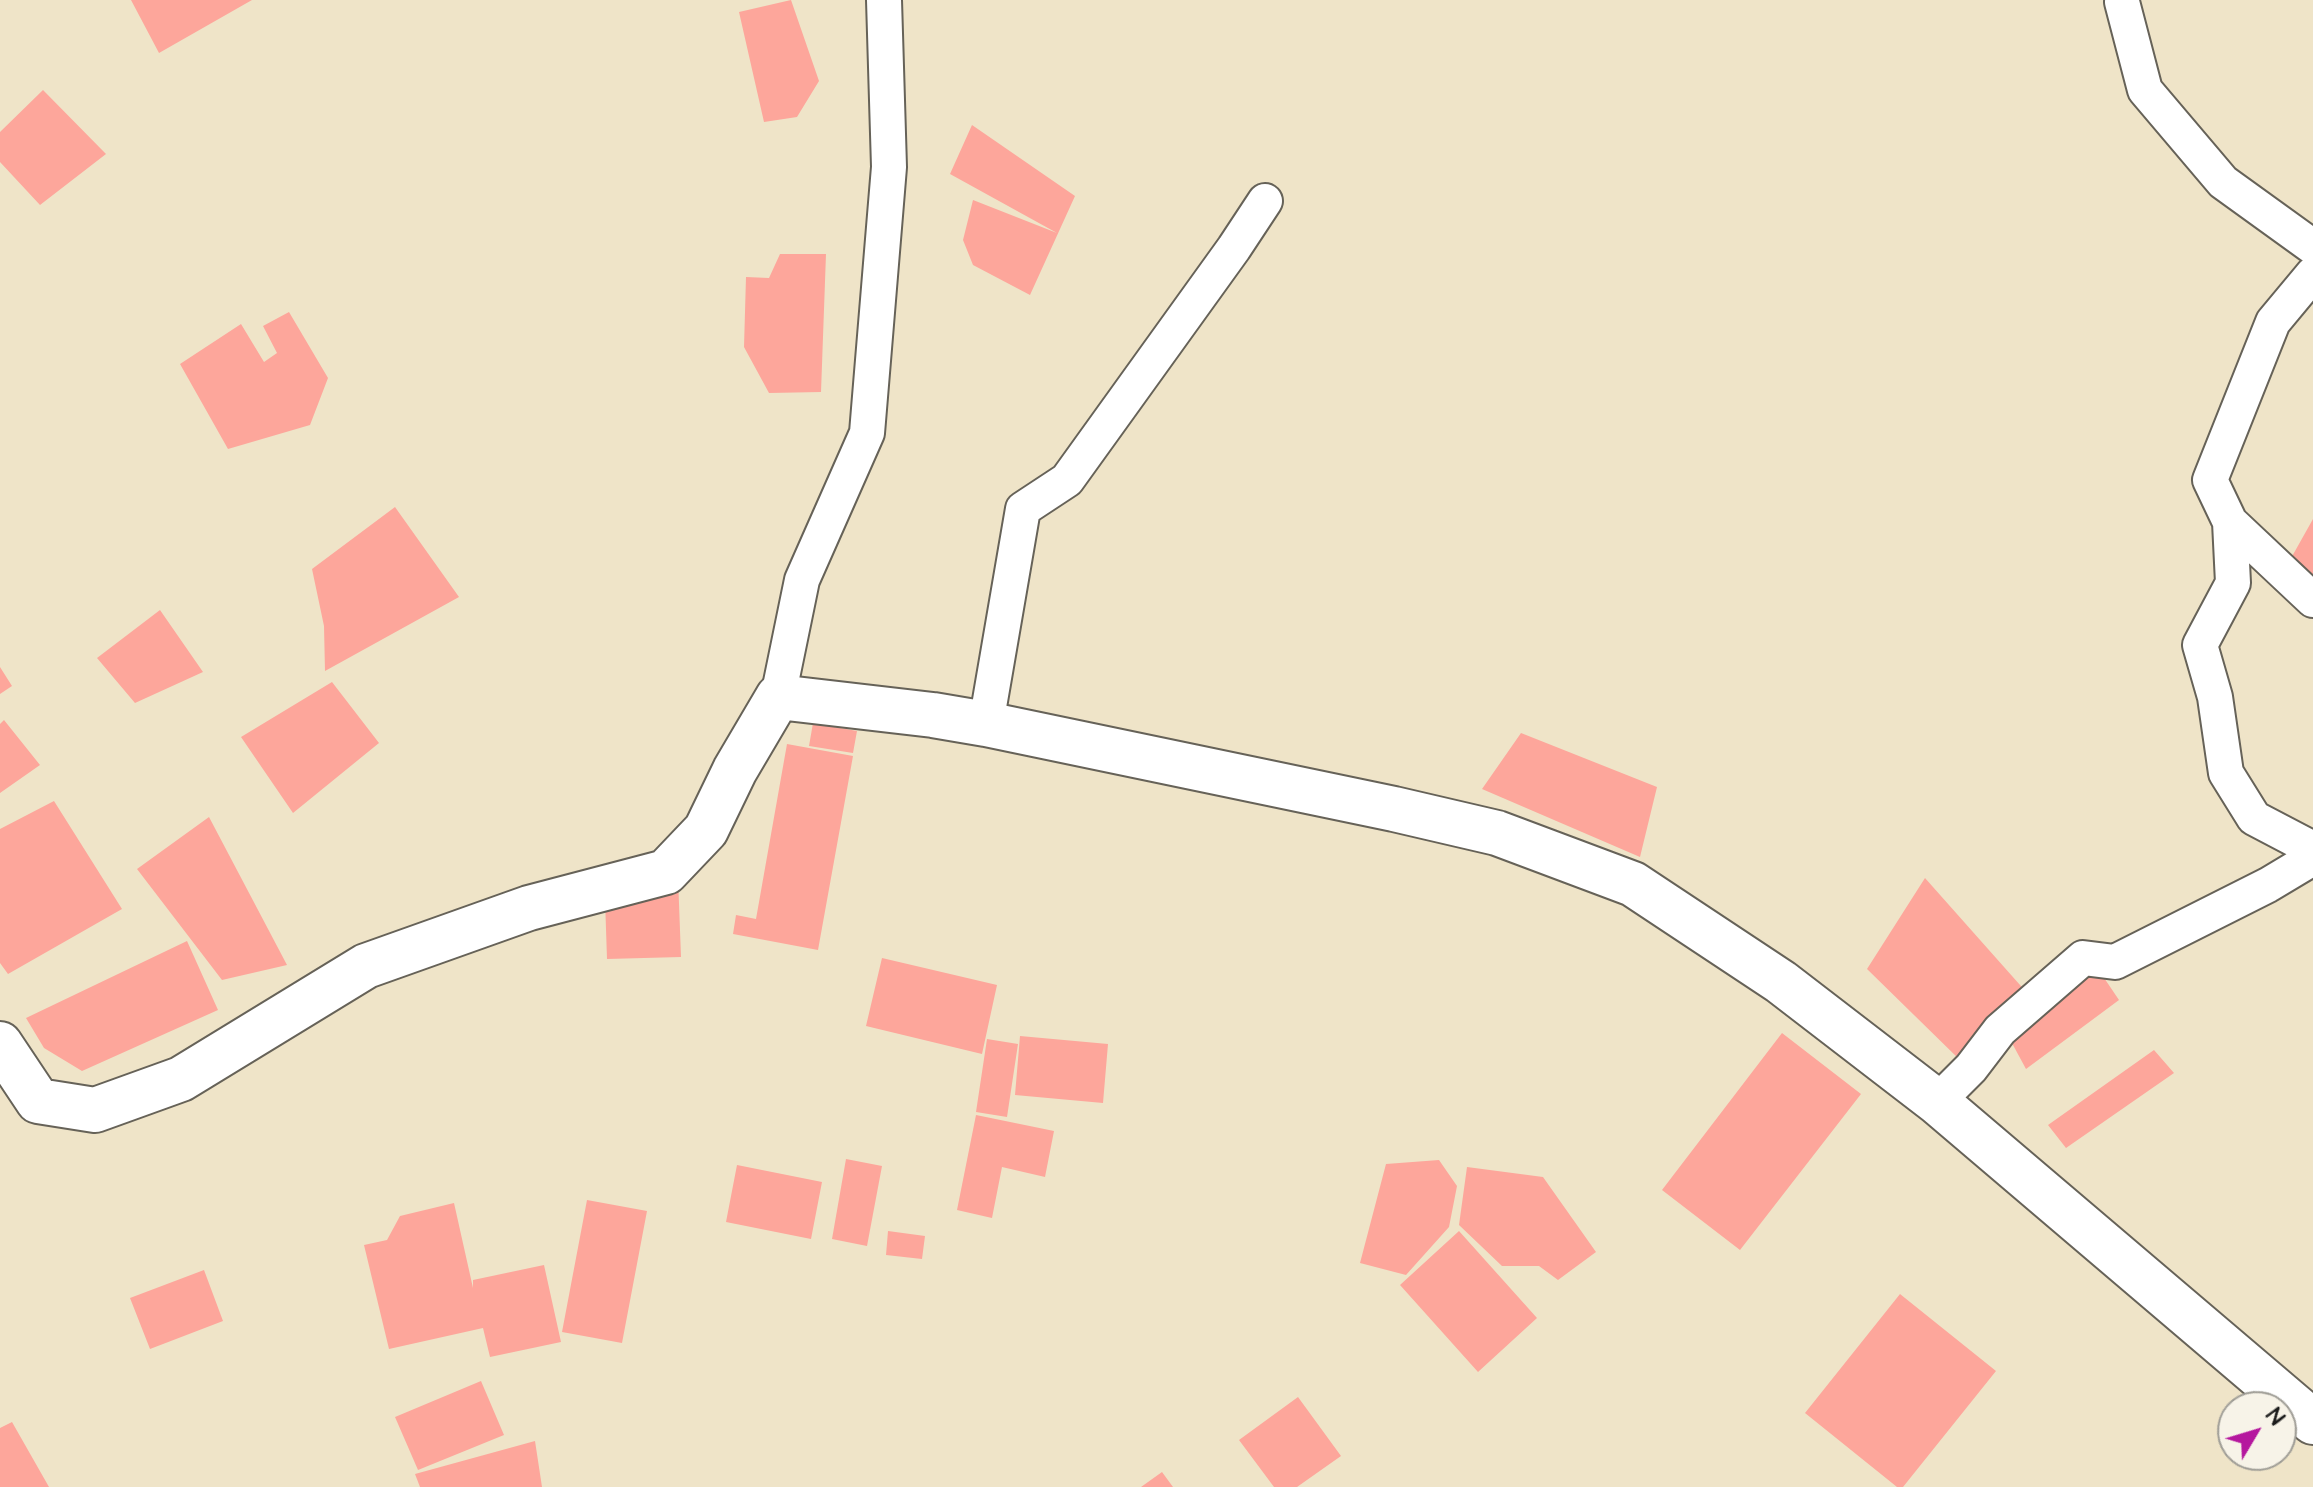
<!DOCTYPE html>
<html>
<head>
<meta charset="utf-8">
<style>
	body { margin:0 }
	#map { position:relative; width:2313px; height:1487px; overflow:hidden; background:#efe4c8; font-family:"Architects Daughter",sans-serif }
	canvas { display:block }
	.north { position:absolute; left:2217px; top:1391px; width:80px; height:80px; box-sizing:border-box; background:#f7f3e8; border:2px solid #9f9d96; border-radius:50%; rotate:52deg; font-size:22px; font-weight:700; line-height:32px; text-align:center; color:#1c1c1c }
	.north::after { content:''; display:block; margin:auto; width:28px; height:36px; background:#b5179e; clip-path:polygon(50% 0,100% 100%,50% 72%,0 100%) }
</style>
</head>
<body>
<div id="map">
<canvas width="2313" height="1487"></canvas>
<div class="north">N</div>
</div>
<script>
const context = document.querySelector('canvas').getContext('2d');
context.lineJoin = 'round';
function fill(path, color) {
  context.fillStyle = color;
  context.fill(path, 'evenodd');
}
function trace(path, color, width, dash) {
  context.strokeStyle = color;
  context.lineWidth = width;
  context.lineCap = dash ? 'butt' : 'round';
  context.setLineDash(dash || []);
  context.stroke(path);
}
fill(new Path2D(`
	M 131,0 L 252,0 L 159,53 Z
	M 791,0 L 819,81 L 797,117 L 764,122 L 739,12 Z
	M 43,90 L 106,154 L 40,205 L 0,162 L 0,132 Z
	M 972,125 L 1075,196 L 1030,295 L 973,265 L 963,240 L 973,200 L 1057,233 L 950,174 Z
	M 780,254 L 826,254 L 821,392 L 769,393 L 744,347 L 746,277 L 769,278 Z
	M 289,312 L 328,378 L 310,425 L 228,449 L 180,364 L 241,324 L 264,362 L 277,353 L 263,326 Z
	M 395,507 L 459,597 L 325,671 L 324,626 L 312,569 Z
	M 2313,519 L 2313,577 L 2290,560 Z
	M 160,610 L 203,672 L 135,703 L 97,658 Z
	M 0,667 L 12,686 L 0,694 Z
	M 332,682 L 379,743 L 293,813 L 241,737 Z
	M 4,720 L 40,765 L 0,793 L 0,724 Z
	M 813,723 L 857,731 L 853,753 L 809,746 Z
	M 1521,733 L 1657,787 L 1640,857 L 1482,789 Z
	M 787,744 L 853,756 L 818,950 L 733,934 L 736,915 L 756,919 Z
	M 54,801 L 122,909 L 8,974 L 0,963 L 0,829 Z
	M 209,817 L 287,965 L 222,980 L 137,869 Z
	M 678,877 L 681,957 L 607,959 L 605,899 Z
	M 1925,878 L 2028,994 L 1962,1062 L 1867,969 Z
	M 187,941 L 218,1010 L 82,1071 L 44,1048 L 26,1018 Z
	M 882,958 L 997,985 L 982,1054 L 866,1026 Z
	M 2092,960 L 2119,1000 L 2026,1069 L 2006,1032 Z
	M 1782,1033 L 1861,1094 L 1740,1250 L 1662,1190 Z
	M 1020,1036 L 1108,1044 L 1103,1103 L 1015,1095 Z
	M 987,1039 L 1018,1044 L 1007,1117 L 976,1112 Z
	M 2154,1050 L 2174,1073 L 2066,1148 L 2048,1125 Z
	M 976,1115 L 1054,1131 L 1045,1177 L 1002,1167 L 992,1218 L 957,1210 Z
	M 846,1159 L 882,1166 L 867,1246 L 832,1239 Z
	M 1439,1160 L 1457,1186 L 1449,1227 L 1406,1275 L 1360,1263 L 1386,1164 Z
	M 737,1165 L 822,1182 L 811,1239 L 726,1222 Z
	M 1467,1167 L 1543,1177 L 1596,1252 L 1558,1280 L 1539,1266 L 1502,1266 L 1459,1225 Z
	M 587,1200 L 647,1211 L 622,1343 L 562,1332 Z
	M 454,1203 L 473,1288 L 473,1280 L 544,1265 L 561,1342 L 490,1357 L 483,1328 L 389,1349 L 364,1245 L 387,1240 L 400,1216 Z
	M 888,1231 L 925,1236 L 922,1259 L 886,1255 Z
	M 1459,1231 L 1537,1318 L 1478,1372 L 1400,1285 Z
	M 204,1270 L 223,1321 L 150,1349 L 130,1298 Z
	M 1900,1294 L 1996,1371 L 1903,1487 L 1897,1487 L 1805,1413 Z
	M 481,1381 L 504,1435 L 418,1470 L 395,1417 Z
	M 1298,1397 L 1341,1456 L 1297,1487 L 1274,1487 L 1239,1440 Z
	M 12,1422 L 49,1487 L 0,1487 L 0,1428 Z
	M 535,1441 L 542,1487 L 420,1487 L 415,1474 Z
	M 1162,1472 L 1173,1487 L 1141,1487 Z`), '#fda69b');
const minor = new Path2D(`
	M 2122,2 L 2145,90 L 2223,182 L 2313,247
	M 2230,522 L 2210,480 L 2273,322 L 2313,274
	M 2313,600 L 2230,522 L 2233,583 L 2200,645 L 2215,697 L 2226,773 L 2254,818 L 2313,849
	M 778,697 L 802,580 L 867,433 L 889,167 L 884,0
	M 986,724 L 1023,509 L 1067,480 L 1234,248 L 1265,201
	M 1937,1102 L 1971,1068 L 2000,1030 L 2083,958 L 2115,962 L 2268,885 L 2313,858`);
const primary = new Path2D(`
	M 0,1044 L 38,1101 L 95,1110 L 181,1079 L 366,966 L 529,908 L 666,872 L 706,830 L 735,770 L 778,697 L 933,715 L 986,724 L 1394,809 L 1497,833 L 1633,884 L 1781,982 L 1937,1102 L 2313,1422`);
trace(minor, '#666258', 38);
trace(primary, '#666258', 48);
trace(minor, '#fff', 34);
trace(primary, '#fff', 44);
</script>
</body>
</html>
